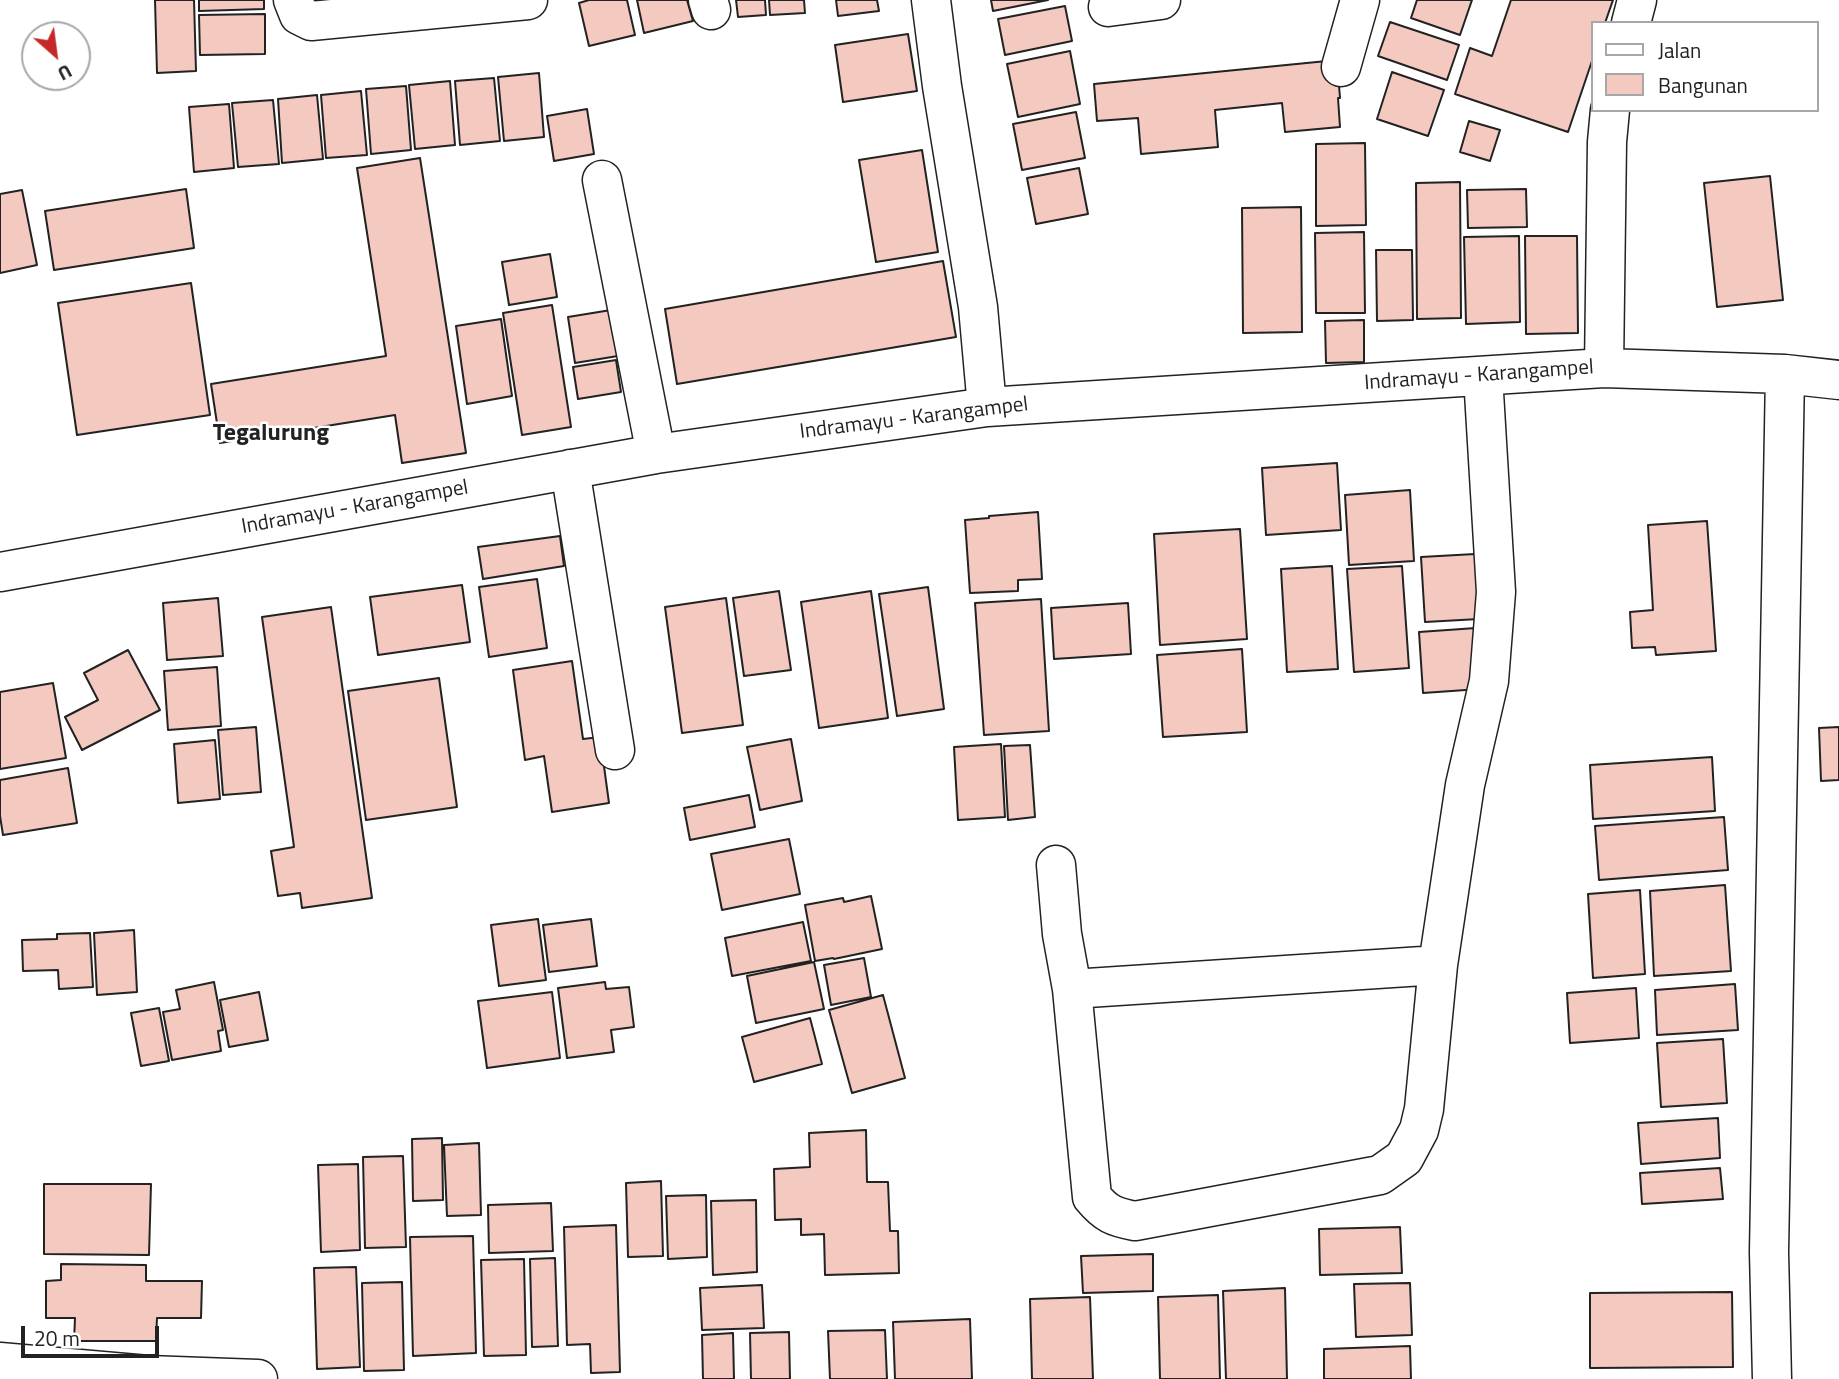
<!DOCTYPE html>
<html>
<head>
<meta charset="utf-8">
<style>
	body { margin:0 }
	#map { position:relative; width:1839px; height:1379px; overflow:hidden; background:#fff; font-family:"Titillium Web",sans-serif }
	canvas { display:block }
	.legend { position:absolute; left:1591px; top:21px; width:228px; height:91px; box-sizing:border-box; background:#fff; border:2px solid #a7a7a7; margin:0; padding:9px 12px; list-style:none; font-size:21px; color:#222 }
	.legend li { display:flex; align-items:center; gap:14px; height:35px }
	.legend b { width:35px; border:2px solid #a7a7a7 }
	.north { position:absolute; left:21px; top:21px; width:70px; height:70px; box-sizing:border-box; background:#fff; border:2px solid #a7a7a7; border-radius:50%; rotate:152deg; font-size:19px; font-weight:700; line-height:28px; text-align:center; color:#222 }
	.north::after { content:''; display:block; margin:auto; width:24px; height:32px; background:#c62828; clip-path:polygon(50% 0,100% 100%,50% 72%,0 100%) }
	.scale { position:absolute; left:21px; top:1326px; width:138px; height:32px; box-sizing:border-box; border:4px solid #222; border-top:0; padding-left:9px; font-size:21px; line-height:24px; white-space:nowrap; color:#222; -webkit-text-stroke:5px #fff; paint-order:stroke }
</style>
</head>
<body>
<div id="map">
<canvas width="1839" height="1379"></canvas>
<ul class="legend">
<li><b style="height:9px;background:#fff"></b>Jalan</li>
<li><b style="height:19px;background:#f3c9c0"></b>Bangunan</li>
</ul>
<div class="north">U</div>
<div class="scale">20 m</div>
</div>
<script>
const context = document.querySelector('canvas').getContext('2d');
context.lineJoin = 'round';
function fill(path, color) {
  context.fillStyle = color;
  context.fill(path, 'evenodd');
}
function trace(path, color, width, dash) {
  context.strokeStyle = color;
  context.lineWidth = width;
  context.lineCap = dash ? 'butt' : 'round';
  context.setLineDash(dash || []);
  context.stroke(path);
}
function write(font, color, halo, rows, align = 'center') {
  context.font = font + ' "Titillium Web",sans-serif';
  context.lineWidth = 5;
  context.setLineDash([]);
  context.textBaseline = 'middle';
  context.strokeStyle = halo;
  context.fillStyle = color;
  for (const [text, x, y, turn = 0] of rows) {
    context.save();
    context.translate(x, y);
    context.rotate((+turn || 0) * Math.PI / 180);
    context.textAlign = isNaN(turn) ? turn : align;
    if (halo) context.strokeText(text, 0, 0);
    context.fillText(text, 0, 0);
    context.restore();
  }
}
const building = new Path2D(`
	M 155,0 L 194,0 L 196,71 L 157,73 Z
	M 199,0 L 264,0 L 264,9 L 199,11 Z
	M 589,0 L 627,0 L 635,35 L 589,46 L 579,3 Z
	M 637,0 L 687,0 L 693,21 L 644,33 Z
	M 736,0 L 765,0 L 766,15 L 738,17 Z
	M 769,0 L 804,0 L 805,13 L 770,15 Z
	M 836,0 L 877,0 L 879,11 L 838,16 Z
	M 991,0 L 1048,0 L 993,11 Z
	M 1417,0 L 1472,0 L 1460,35 L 1411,18 Z
	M 1511,0 L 1613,0 L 1605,23 L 1592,23 L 1592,61 L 1568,132 L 1455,94 L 1470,48 L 1492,56 Z
	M 1065,6 L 1072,41 L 1005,55 L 998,19 Z
	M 265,14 L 265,54 L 200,55 L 199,15 Z
	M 1390,22 L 1459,45 L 1447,80 L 1378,56 Z
	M 908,34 L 917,91 L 843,102 L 835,45 Z
	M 1070,51 L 1080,104 L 1018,117 L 1007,64 Z
	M 1337,60 L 1340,98 L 1338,98 L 1340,127 L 1285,132 L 1282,103 L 1215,110 L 1218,147 L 1141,154 L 1138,118 L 1097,121 L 1094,84 Z
	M 1392,72 L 1444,90 L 1428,136 L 1377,119 Z
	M 539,73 L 544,137 L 504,141 L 498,77 Z
	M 494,78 L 500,141 L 460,145 L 455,81 Z
	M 450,81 L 455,145 L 415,149 L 409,85 Z
	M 406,86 L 411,150 L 371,154 L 366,89 Z
	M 361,91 L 367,155 L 326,158 L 321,95 Z
	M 317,95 L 323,159 L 282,163 L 278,99 Z
	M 273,100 L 279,164 L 238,167 L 232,103 Z
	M 229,104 L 234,168 L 194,172 L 189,107 Z
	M 587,109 L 594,154 L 554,161 L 547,116 Z
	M 1076,112 L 1085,158 L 1022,170 L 1013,124 Z
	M 1469,121 L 1500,130 L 1490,161 L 1460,152 Z
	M 1365,143 L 1366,225 L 1316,226 L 1316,144 Z
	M 922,150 L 938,252 L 876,262 L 859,160 Z
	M 420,158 L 466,453 L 402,463 L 395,415 L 220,443 L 211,384 L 386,356 L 357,168 Z
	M 1079,168 L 1088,214 L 1036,224 L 1027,178 Z
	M 1770,176 L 1783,300 L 1717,307 L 1704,183 Z
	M 1460,182 L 1461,318 L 1417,319 L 1416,183 Z
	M 186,189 L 194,248 L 54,270 L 45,211 Z
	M 1526,189 L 1527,227 L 1468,228 L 1467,190 Z
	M 22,190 L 37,265 L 0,273 L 0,194 Z
	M 1301,207 L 1302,332 L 1243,333 L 1242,208 Z
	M 1364,232 L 1365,313 L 1316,313 L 1315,233 Z
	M 1519,236 L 1520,322 L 1466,324 L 1464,237 Z
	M 1525,236 L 1577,236 L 1578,333 L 1526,334 Z
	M 1376,250 L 1412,250 L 1413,320 L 1377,321 Z
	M 550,254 L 557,297 L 509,305 L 502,262 Z
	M 943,261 L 956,337 L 677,384 L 665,309 Z
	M 191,283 L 210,415 L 77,435 L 58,303 Z
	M 552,305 L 571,427 L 522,435 L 503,313 Z
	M 611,310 L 618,356 L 575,363 L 568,317 Z
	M 501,319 L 512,396 L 467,404 L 456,326 Z
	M 1364,320 L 1364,362 L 1326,363 L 1325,321 Z
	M 616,360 L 621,392 L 578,399 L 573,367 Z
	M 1337,463 L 1341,530 L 1266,535 L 1262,468 Z
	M 1410,490 L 1414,561 L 1349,565 L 1345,495 Z
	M 1038,512 L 1042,579 L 1018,580 L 1018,591 L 970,593 L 965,520 L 989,518 L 989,516 Z
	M 1707,521 L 1716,651 L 1656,655 L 1655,647 L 1632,648 L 1630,612 L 1653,610 L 1648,525 Z
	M 1240,529 L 1247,639 L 1160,645 L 1154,534 Z
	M 560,536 L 564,566 L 483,579 L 478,547 Z
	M 1475,554 L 1479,619 L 1425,622 L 1421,557 Z
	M 1332,566 L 1338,669 L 1287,672 L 1281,569 Z
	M 1402,566 L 1409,668 L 1354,672 L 1347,569 Z
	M 537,579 L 547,648 L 489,657 L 479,587 Z
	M 462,585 L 470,642 L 378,655 L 370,597 Z
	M 928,587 L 944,709 L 897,716 L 879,594 Z
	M 779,591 L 791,670 L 744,676 L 733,598 Z
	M 871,591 L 888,718 L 819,728 L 801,602 Z
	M 218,598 L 223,656 L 167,660 L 163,603 Z
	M 726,598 L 743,725 L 682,733 L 665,607 Z
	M 1041,599 L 1049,731 L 984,735 L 975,603 Z
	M 1128,603 L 1131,654 L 1054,659 L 1051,608 Z
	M 331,607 L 372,898 L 302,908 L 300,893 L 278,896 L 271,851 L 294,847 L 262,617 Z
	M 1476,628 L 1480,689 L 1423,693 L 1419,632 Z
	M 1242,649 L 1247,732 L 1163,737 L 1157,655 Z
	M 128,650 L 160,710 L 82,750 L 65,717 L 98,700 L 84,673 Z
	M 572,661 L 583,739 L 600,737 L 609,803 L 552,812 L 544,756 L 525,760 L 513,670 Z
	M 217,667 L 221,726 L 168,730 L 164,671 Z
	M 439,678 L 457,807 L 366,820 L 348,691 Z
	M 53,683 L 66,758 L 0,769 L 0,692 Z
	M 256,727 L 261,792 L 223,795 L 218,730 Z
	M 1839,727 L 1839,780 L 1821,781 L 1819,728 Z
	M 791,739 L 802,801 L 760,810 L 747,747 Z
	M 215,740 L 220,799 L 178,803 L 174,744 Z
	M 1001,744 L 1005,817 L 958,820 L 954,747 Z
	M 1030,745 L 1035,817 L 1008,820 L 1004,746 Z
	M 1712,757 L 1715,811 L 1593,819 L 1590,765 Z
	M 68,768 L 77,823 L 3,835 L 0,816 L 0,780 Z
	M 749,795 L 755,827 L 690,840 L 684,808 Z
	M 1724,817 L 1728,870 L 1599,880 L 1595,826 Z
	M 789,839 L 800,894 L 722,910 L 711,854 Z
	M 1725,885 L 1731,971 L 1654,976 L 1650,891 Z
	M 1640,890 L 1645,974 L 1593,978 L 1588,894 Z
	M 871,896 L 882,949 L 834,959 L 833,958 L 815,961 L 805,905 L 843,898 L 844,902 Z
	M 538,919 L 546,980 L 499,986 L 491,925 Z
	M 591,919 L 597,966 L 549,972 L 543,925 Z
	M 803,922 L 811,961 L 732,976 L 725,938 Z
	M 134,930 L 137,992 L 97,995 L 94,933 Z
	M 90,933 L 93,987 L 59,989 L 58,970 L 23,971 L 22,940 L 57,939 L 57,934 Z
	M 864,958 L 871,997 L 831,1005 L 824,965 Z
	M 814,962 L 824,1009 L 756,1023 L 747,976 Z
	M 214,982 L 223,1030 L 218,1031 L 221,1051 L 172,1060 L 163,1012 L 180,1009 L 176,990 Z
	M 605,982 L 606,989 L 629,987 L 634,1027 L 611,1030 L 614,1052 L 567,1058 L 558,988 Z
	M 1735,984 L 1738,1030 L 1657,1035 L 1655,990 Z
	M 1636,988 L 1639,1038 L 1570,1043 L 1567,993 Z
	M 259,992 L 268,1040 L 229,1047 L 220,1000 Z
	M 552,992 L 560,1058 L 487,1068 L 478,1001 Z
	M 883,995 L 905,1078 L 852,1093 L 829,1010 Z
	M 159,1008 L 169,1061 L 141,1066 L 131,1013 Z
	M 810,1018 L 822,1064 L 754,1082 L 742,1037 Z
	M 1723,1039 L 1727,1103 L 1661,1107 L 1657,1043 Z
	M 1718,1118 L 1720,1158 L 1641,1164 L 1638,1123 Z
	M 866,1130 L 867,1182 L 888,1182 L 890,1231 L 898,1231 L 899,1273 L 825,1275 L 824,1234 L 801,1235 L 801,1219 L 775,1220 L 774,1169 L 810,1167 L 809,1133 Z
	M 442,1138 L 443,1200 L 413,1201 L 412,1139 Z
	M 479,1143 L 481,1215 L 447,1216 L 444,1145 Z
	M 403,1156 L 406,1247 L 365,1248 L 363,1157 Z
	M 358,1164 L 360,1250 L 321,1252 L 318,1165 Z
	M 1720,1168 L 1723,1199 L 1642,1204 L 1640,1173 Z
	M 661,1181 L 663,1256 L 628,1257 L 626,1183 Z
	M 44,1184 L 151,1184 L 149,1255 L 44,1254 Z
	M 706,1195 L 707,1257 L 668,1259 L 666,1196 Z
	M 756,1200 L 757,1272 L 713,1275 L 711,1201 Z
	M 551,1203 L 553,1251 L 489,1253 L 488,1205 Z
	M 616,1225 L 620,1372 L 591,1373 L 590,1344 L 567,1345 L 564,1227 Z
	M 1400,1227 L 1402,1273 L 1320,1275 L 1319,1229 Z
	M 473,1236 L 476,1353 L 413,1356 L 410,1237 Z
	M 1153,1254 L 1153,1291 L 1083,1293 L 1081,1256 Z
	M 555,1258 L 558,1346 L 532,1347 L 530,1259 Z
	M 524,1259 L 526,1355 L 484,1356 L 481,1260 Z
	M 61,1264 L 146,1265 L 146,1281 L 202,1281 L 201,1318 L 157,1318 L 156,1341 L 74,1341 L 75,1318 L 46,1318 L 46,1281 L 61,1280 Z
	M 356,1267 L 360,1367 L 317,1369 L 314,1268 Z
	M 402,1282 L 404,1370 L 364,1371 L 362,1283 Z
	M 1410,1283 L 1412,1335 L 1356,1337 L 1354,1284 Z
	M 762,1285 L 764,1328 L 702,1330 L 700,1288 Z
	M 1285,1288 L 1287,1379 L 1226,1379 L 1223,1291 Z
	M 1732,1292 L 1733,1367 L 1590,1368 L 1590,1293 Z
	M 1218,1295 L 1220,1379 L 1160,1379 L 1158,1297 Z
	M 1090,1297 L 1093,1379 L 1032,1379 L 1030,1299 Z
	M 970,1319 L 972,1379 L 895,1379 L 893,1322 Z
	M 885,1330 L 887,1379 L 830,1379 L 828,1331 Z
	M 789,1332 L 790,1379 L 751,1379 L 750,1333 Z
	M 733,1333 L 734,1379 L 703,1379 L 702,1335 Z
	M 1410,1346 L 1411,1379 L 1324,1379 L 1324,1349 Z`);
fill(building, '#f3c9c0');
trace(building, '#222', 2);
const street = new Path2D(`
	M 293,0 L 299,15 L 311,21 L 528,0
	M 708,0 L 711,10
	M 931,0 L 942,86 L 978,307 L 987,407
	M 1108,7 L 1161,0
	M 1631,23 L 1637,0
	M 1341,67 L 1360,0
	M 602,180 L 656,454
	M 1604,368 L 1607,142 L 1610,110
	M 570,469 L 615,750
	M 0,572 L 656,454 L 987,407 L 1604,368 L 1785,374 L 1839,380
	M 1056,865 L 1062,934 L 1072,989 L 1092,1197 C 1106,1214 1114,1217 1135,1221 L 1380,1175 L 1404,1158 L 1419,1130 L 1424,1109 L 1438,965 L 1465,785 L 1489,681 L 1496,592 L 1483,376
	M 1072,989 L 1438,965
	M 0,1362 L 148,1375 L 258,1379
	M 1772,1379 L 1769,1252 L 1785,374`);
trace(street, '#222', 41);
trace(street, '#fff', 38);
write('21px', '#222', '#fff', [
	["Indramayu - Karangampel",1479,376,-4],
	["Indramayu - Karangampel",914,419,-7],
	["Indramayu - Karangampel",355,508,-10]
]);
write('bold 24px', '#222', '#fff', [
	["Tegalurung",271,434]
]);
</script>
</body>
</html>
